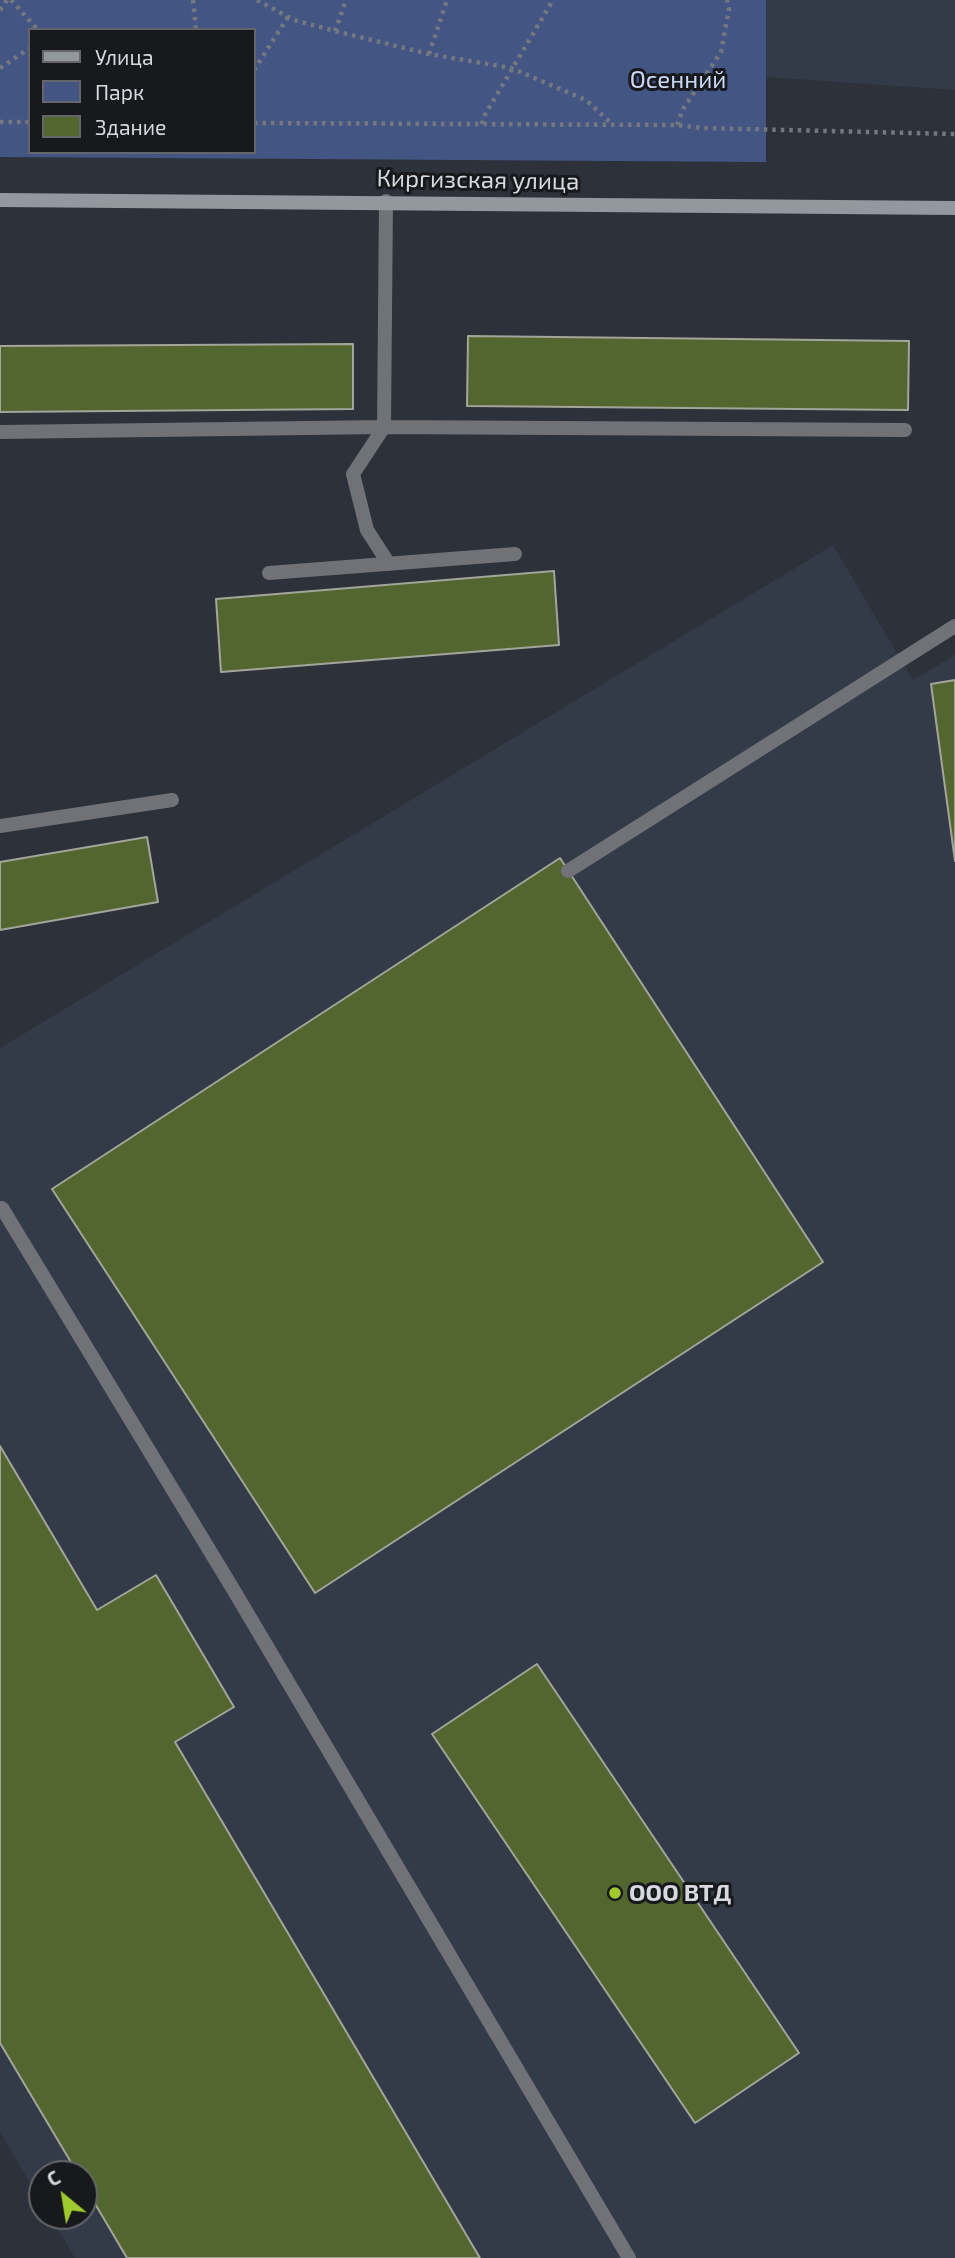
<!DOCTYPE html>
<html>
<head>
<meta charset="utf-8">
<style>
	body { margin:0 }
	#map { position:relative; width:955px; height:2258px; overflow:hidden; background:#2d313a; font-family:"Exo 2",sans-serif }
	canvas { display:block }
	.legend { position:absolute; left:28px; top:28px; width:228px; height:126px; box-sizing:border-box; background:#17191d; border:2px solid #64666b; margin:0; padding:9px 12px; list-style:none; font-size:21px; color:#d7d9df }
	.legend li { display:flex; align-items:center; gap:14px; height:35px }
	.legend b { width:35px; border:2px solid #64666b }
	.north { position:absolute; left:28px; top:2160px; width:70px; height:70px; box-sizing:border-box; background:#17191d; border:2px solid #64666b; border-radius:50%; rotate:330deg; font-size:19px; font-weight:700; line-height:28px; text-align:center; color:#d7d9df }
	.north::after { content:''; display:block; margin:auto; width:24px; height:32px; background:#9fca2d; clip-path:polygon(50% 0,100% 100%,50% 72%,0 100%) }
</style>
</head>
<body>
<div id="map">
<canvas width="955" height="2258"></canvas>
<ul class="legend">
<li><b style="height:9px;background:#93979e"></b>Улица</li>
<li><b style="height:19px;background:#425583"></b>Парк</li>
<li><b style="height:19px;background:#546630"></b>Здание</li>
</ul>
<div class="north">С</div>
</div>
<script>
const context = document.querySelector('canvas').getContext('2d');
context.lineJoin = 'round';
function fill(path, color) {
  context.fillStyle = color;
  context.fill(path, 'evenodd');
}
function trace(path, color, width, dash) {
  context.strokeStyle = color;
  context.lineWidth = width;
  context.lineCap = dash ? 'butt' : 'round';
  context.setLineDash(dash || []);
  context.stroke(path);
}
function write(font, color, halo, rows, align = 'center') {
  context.font = font + ' "Exo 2",sans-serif';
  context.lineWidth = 6;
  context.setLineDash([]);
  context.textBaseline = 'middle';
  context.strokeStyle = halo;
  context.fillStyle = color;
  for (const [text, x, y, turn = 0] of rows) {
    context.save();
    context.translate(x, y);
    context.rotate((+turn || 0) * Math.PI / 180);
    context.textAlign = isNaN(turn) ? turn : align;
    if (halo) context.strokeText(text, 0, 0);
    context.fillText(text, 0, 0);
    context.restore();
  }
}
fill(new Path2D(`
	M 766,0 L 955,0 L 955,90 L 765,77 Z
	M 833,545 L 913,680 L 955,655 L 955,2258 L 75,2258 L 50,2216 L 84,2216 L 84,2174 L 42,2174 L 42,2203 L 0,2132 L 0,1048 Z`), '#333a48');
fill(new Path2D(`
	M 0,0 L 766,0 L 766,162 L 0,157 ZM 30,30 L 254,30 L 254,152 L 30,152 Z`), '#425583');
const building = new Path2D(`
	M 468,336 L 909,341 L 908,410 L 467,406 Z
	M 353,344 L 353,409 L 0,412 L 0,346 Z
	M 554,571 L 559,645 L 221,672 L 216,599 Z
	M 955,680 L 955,861 L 931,684 Z
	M 147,837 L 158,902 L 0,930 L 0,862 Z
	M 560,858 L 823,1262 L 315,1593 L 52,1189 Z
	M 0,1446 L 97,1610 L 156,1575 L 234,1707 L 175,1742 L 480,2258 L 127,2258 L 84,2185 L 84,2174 L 78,2174 L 0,2043 Z
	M 537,1664 L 799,2053 L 695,2123 L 432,1734 Z`);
fill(building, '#546630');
trace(building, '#a1a59a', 2);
trace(new Path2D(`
	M 11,0 L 38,30
	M 193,0 L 196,30
	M 257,0 L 294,20 L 335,31 L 429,54 L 511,68 L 586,100 L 613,125
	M 0,10 L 7,0
	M 335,31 L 346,0
	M 429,54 L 447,0
	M 0,68 L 30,48
	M 254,70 L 288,17
	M 0,122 L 30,122
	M 254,123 L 677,125 L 701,128 L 955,134
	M 482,124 L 483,118 L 553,0
	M 677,125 L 683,109 L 721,52 L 729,9 L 727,0`), '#74777f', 4.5, [3.5, 5]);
trace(new Path2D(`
	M 386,201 L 384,427 L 353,474 L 367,530 L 389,564
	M 0,432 L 384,427 L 905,430
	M 269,573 L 515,554
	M 0,826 L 172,800
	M 568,871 L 955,626
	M 2,1208 L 233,1589 L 629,2258`), '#707277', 14);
trace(new Path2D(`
	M 0,200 L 955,208`), '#93979e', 14);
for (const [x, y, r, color] of [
	[615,1893,7,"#9fca2d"]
]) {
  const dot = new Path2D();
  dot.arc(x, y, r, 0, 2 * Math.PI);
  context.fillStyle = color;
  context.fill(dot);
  trace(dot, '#17191d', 2.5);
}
write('24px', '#cad8f6', '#17191d', [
	["Осенний",678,80]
]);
write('24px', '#d7d9df', '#17191d', [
	["Киргизская улица",478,180,1]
]);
write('bold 24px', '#d7d9df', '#17191d', [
	["ООО ВТД",629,1893]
], 'left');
</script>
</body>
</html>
